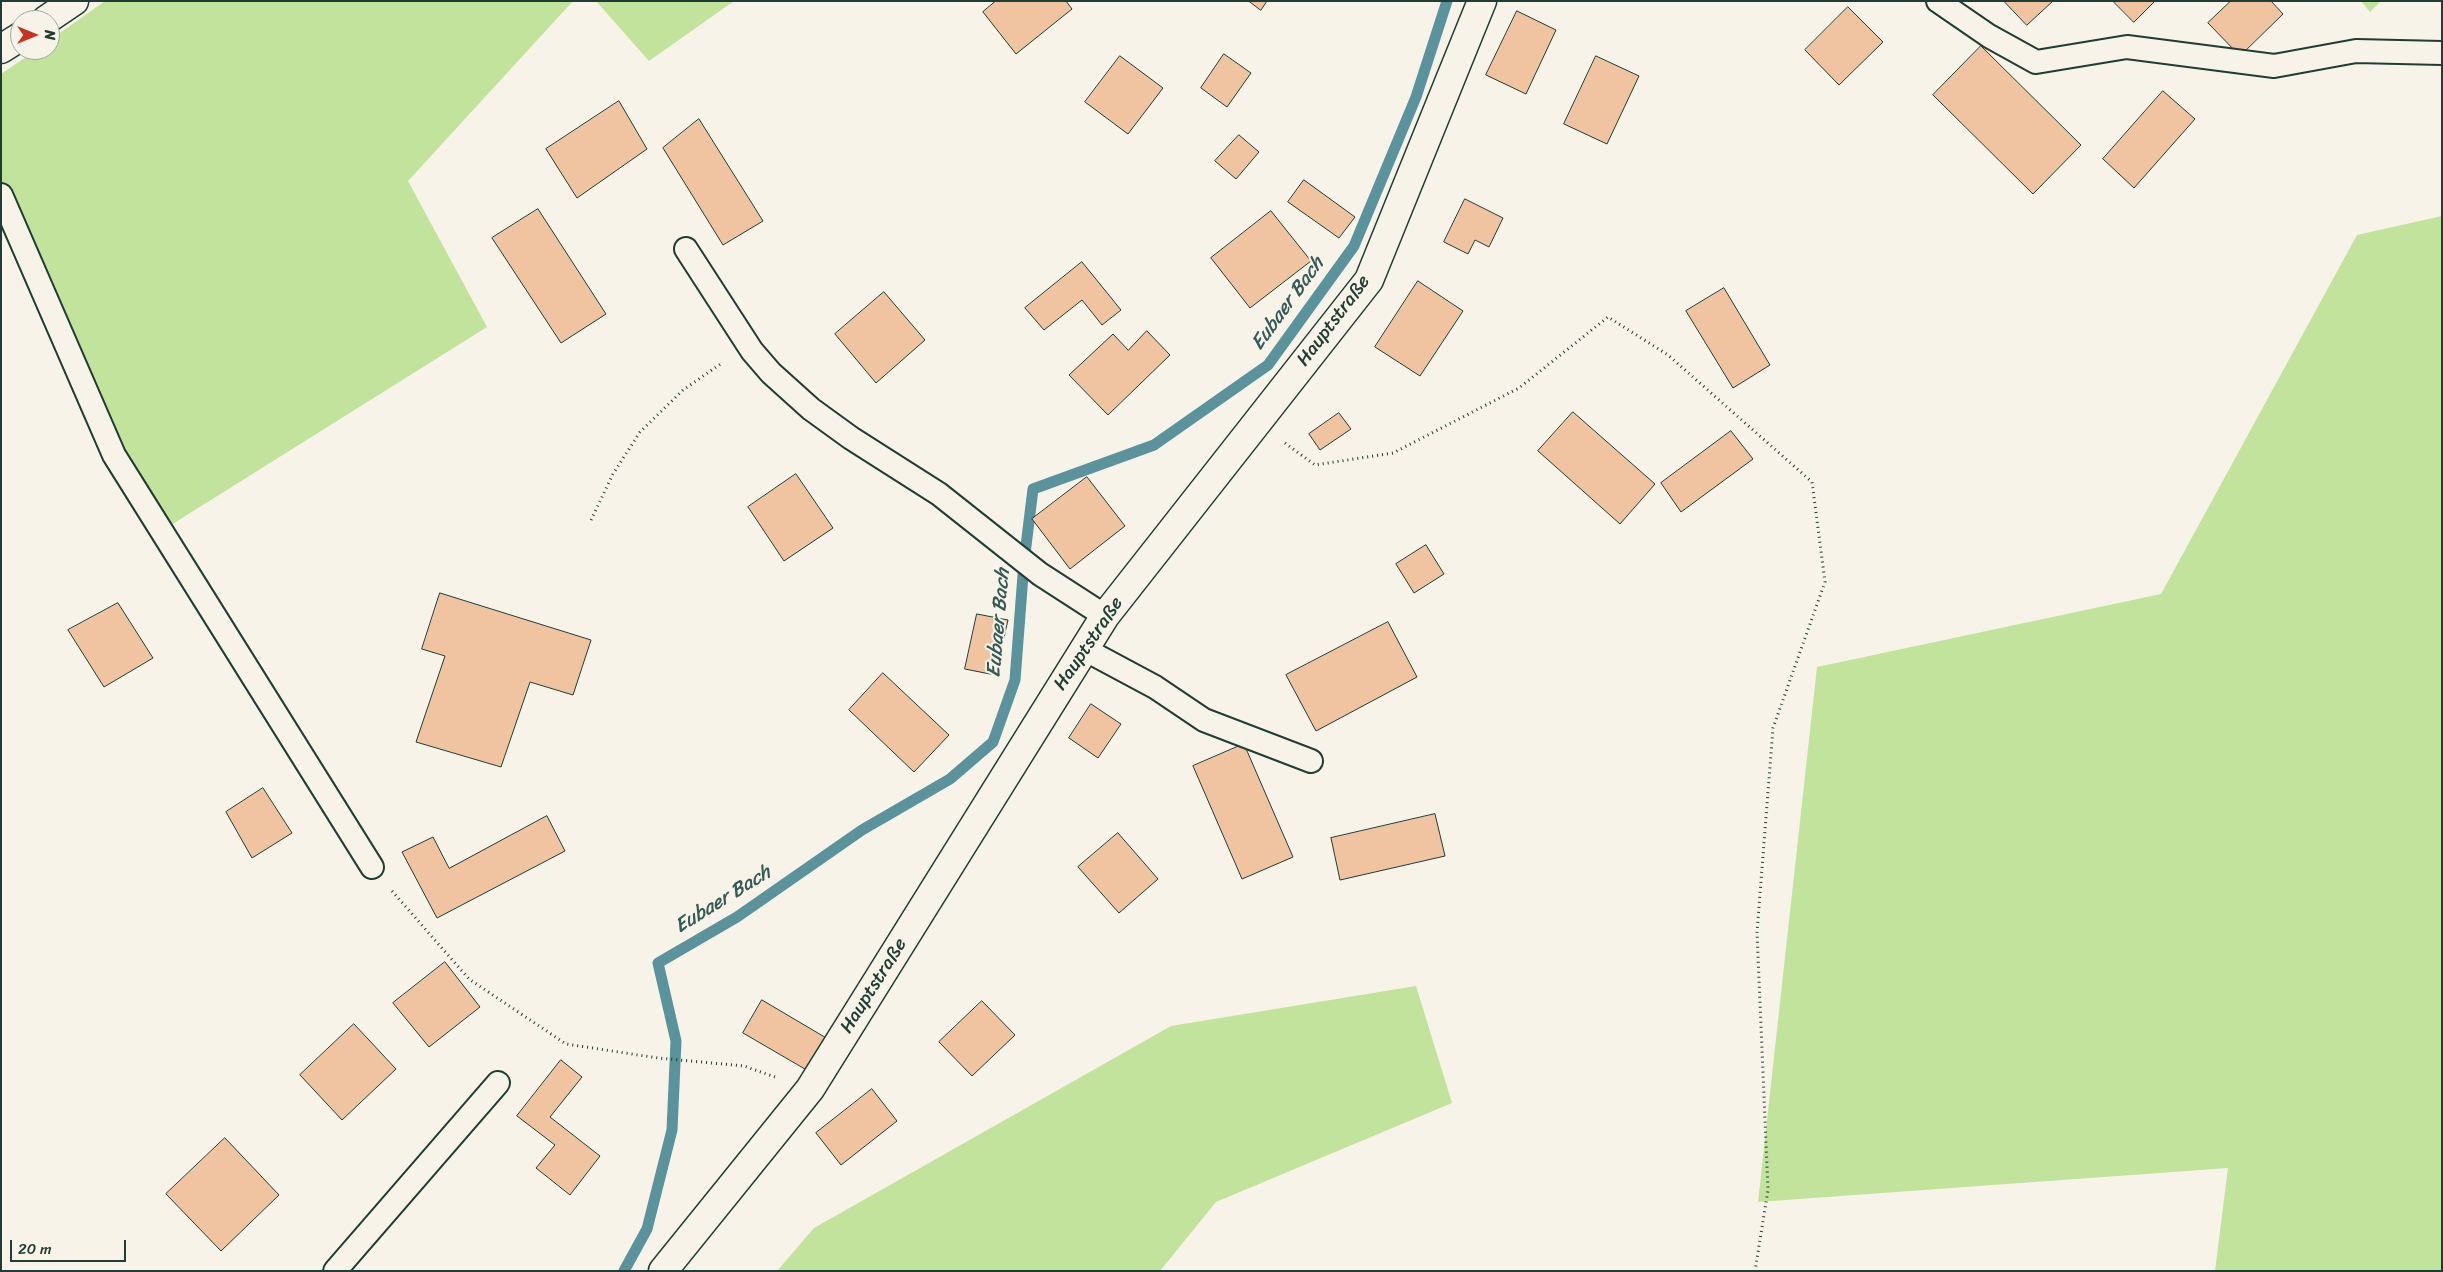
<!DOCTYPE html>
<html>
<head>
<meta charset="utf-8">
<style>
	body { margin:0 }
	#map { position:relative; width:2443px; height:1272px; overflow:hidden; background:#f7f3e8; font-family:Sriracha,sans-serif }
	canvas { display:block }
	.frame { position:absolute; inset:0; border:2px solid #1f3d34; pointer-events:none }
	.north { position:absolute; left:10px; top:10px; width:50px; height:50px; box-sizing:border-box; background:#f7f3e8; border:1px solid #a1aaa0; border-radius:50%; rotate:90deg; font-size:14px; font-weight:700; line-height:20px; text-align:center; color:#1f3d34 }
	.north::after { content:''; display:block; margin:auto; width:18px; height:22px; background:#c8321e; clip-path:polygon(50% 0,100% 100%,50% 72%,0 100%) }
	.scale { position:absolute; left:10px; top:1240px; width:116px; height:22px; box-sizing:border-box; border:2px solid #1f3d34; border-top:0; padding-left:6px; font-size:15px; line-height:18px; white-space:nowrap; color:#1f3d34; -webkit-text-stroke:4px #f7f3e8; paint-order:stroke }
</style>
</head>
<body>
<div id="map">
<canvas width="2443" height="1272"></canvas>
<div class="frame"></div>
<div class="north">N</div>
<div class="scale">20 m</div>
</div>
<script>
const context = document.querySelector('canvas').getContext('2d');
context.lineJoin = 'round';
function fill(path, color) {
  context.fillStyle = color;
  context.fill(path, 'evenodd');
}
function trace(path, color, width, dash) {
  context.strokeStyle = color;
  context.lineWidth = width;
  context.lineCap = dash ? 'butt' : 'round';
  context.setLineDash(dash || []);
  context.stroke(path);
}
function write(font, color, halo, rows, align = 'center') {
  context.font = font + ' Sriracha,sans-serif';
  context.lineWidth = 4;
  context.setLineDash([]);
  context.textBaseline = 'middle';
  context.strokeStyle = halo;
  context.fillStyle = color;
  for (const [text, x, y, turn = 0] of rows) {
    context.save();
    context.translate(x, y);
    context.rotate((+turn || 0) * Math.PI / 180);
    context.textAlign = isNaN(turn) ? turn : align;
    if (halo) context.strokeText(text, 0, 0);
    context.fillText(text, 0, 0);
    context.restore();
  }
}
fill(new Path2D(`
	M 105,1 L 573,1 L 408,181 L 487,327 L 155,535 L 112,460 L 1,228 L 1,74 L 36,50 L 50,50 L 50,40 Z
	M 596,1 L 734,1 L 649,61 Z
	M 2361,1 L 2381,1 L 2370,12 Z
	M 2442,216 L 2442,1271 L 2215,1271 L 2228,1168 L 1758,1202 L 1817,667 L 2161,594 L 2357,235 Z
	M 1416,986 L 1452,1103 L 1216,1202 L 1160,1271 L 777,1271 L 814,1228 L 1171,1026 Z`), '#c1e39c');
trace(new Path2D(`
	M 624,1271 L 647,1229 L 672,1130 L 676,1041 L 658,963 L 737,917 L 862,830 L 950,779 L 993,742 L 1015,680 L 1024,562 L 1033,489 L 1154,445 L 1268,365 L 1354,246 L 1416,97 L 1447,1`), '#5a939c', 11);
const building = new Path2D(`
	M 996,1 L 1066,1 L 1072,9 L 1016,54 L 983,12 Z
	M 1249,1 L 1267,1 L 1261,10 Z
	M 2004,1 L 2053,1 L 2027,25 Z
	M 2113,1 L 2155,1 L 2134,22 Z
	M 2231,1 L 2271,1 L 2283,14 L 2240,56 L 2208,23 Z
	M 1848,7 L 1883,42 L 1839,85 L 1805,50 Z
	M 1517,11 L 1556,30 L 1526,94 L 1486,75 Z
	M 1981,46 L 2081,145 L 2033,194 L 1933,95 Z
	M 1224,54 L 1251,73 L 1227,107 L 1201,88 Z
	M 1120,56 L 1163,88 L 1128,134 L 1085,102 Z
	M 1596,56 L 1639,76 L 1607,144 L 1564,124 Z
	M 2163,91 L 2195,119 L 2134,188 L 2103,159 Z
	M 619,101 L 647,149 L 577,198 L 546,149 Z
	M 699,119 L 763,221 L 723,245 L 663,148 Z
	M 1239,135 L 1259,152 L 1236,179 L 1215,161 Z
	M 1304,180 L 1355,217 L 1339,238 L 1288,202 Z
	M 1465,199 L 1503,218 L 1489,247 L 1475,240 L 1468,254 L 1444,242 Z
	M 538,209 L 606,314 L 561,343 L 492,238 Z
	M 1271,211 L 1311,261 L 1250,308 L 1211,258 Z
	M 1082,262 L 1121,310 L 1102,325 L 1082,300 L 1044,330 L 1025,308 Z
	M 1418,281 L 1463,311 L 1420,376 L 1375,347 Z
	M 1724,288 L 1770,365 L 1733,388 L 1686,311 Z
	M 884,292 L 925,340 L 876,383 L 835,334 Z
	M 1147,331 L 1170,355 L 1108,415 L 1069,375 L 1113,334 L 1128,350 Z
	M 1573,412 L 1655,484 L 1620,524 L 1538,451 Z
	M 1339,413 L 1351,429 L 1320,450 L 1309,434 Z
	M 1731,431 L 1753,459 L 1681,512 L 1661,483 Z
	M 796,474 L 833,528 L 784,561 L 748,507 Z
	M 1087,477 L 1125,526 L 1070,569 L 1032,519 Z
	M 1426,545 L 1444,574 L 1414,593 L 1396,564 Z
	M 440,593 L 591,640 L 573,695 L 530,682 L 501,767 L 416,742 L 445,656 L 422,649 Z
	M 118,603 L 153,658 L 104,687 L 68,630 Z
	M 977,614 L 1008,620 L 995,675 L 965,669 Z
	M 1388,622 L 1417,677 L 1316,731 L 1286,675 Z
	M 883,673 L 949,735 L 914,772 L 849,710 Z
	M 1091,704 L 1121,724 L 1098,758 L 1069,738 Z
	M 1244,744 L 1293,857 L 1242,879 L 1193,766 Z
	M 263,788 L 292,833 L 252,858 L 226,812 Z
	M 1435,814 L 1445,856 L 1340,880 L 1331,838 Z
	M 547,816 L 565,851 L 437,918 L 402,852 L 433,837 L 449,868 Z
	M 1118,833 L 1158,879 L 1119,913 L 1078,867 Z
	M 445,962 L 480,1007 L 429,1047 L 393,1003 Z
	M 762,1000 L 828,1039 L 810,1072 L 743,1033 Z
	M 982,1001 L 1015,1035 L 972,1076 L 939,1042 Z
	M 354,1024 L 396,1069 L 342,1120 L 300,1075 Z
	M 561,1060 L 582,1077 L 550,1117 L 600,1156 L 570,1195 L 536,1168 L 555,1145 L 517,1116 Z
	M 872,1089 L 897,1121 L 841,1165 L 816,1133 Z
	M 225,1138 L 279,1195 L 221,1251 L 166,1194 Z`);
fill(building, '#f0c4a0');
trace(building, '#1f3d34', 1);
const lane = new Path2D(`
	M 1938,1 L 1989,36 L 2036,62 L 2127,47 L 2274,66 L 2356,51 L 2442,53
	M 1,195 L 114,455 L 372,867
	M 686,249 L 752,351 L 771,373 L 811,409 L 851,438 L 939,494 L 1040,574 L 1105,616
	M 1084,649 L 1155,687 L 1204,720 L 1311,761
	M 335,1271 L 498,1083`);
const street = new Path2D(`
	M 46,20 L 74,1
	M 1,49 L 20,37`);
const secondary = new Path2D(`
	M 663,1271 L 810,1089 L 1105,616 L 1369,280 L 1482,1`);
trace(lane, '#1f3d34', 26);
trace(street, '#1f3d34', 31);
trace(secondary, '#1f3d34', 31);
trace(new Path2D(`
	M 1285,443 L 1315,465 L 1393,453 L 1519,388 L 1608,317 L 1668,355 L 1812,482 L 1825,582 L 1773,728 L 1757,932 L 1768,1190 L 1755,1271
	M 591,520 L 613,474 L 640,432 L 683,390 L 722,363
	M 392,891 L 469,979 L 566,1044 L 658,1058 L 744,1066 L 775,1077`), '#1f3d34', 3, [1, 4]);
trace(lane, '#f7f3e8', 22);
trace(street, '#f7f3e8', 28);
trace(secondary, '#f7f3e8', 28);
write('19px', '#1f3d34', '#f7f3e8', [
	["Hauptstraße",1334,321,-53],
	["Hauptstraße",1089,644,-56],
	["Hauptstraße",874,986,-58]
]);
write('italic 20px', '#335a57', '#f7f3e8', [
	["Eubaer Bach",1288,304,-54],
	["Eubaer Bach",999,623,-85],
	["Eubaer Bach",723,900,-32]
]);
</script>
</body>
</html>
